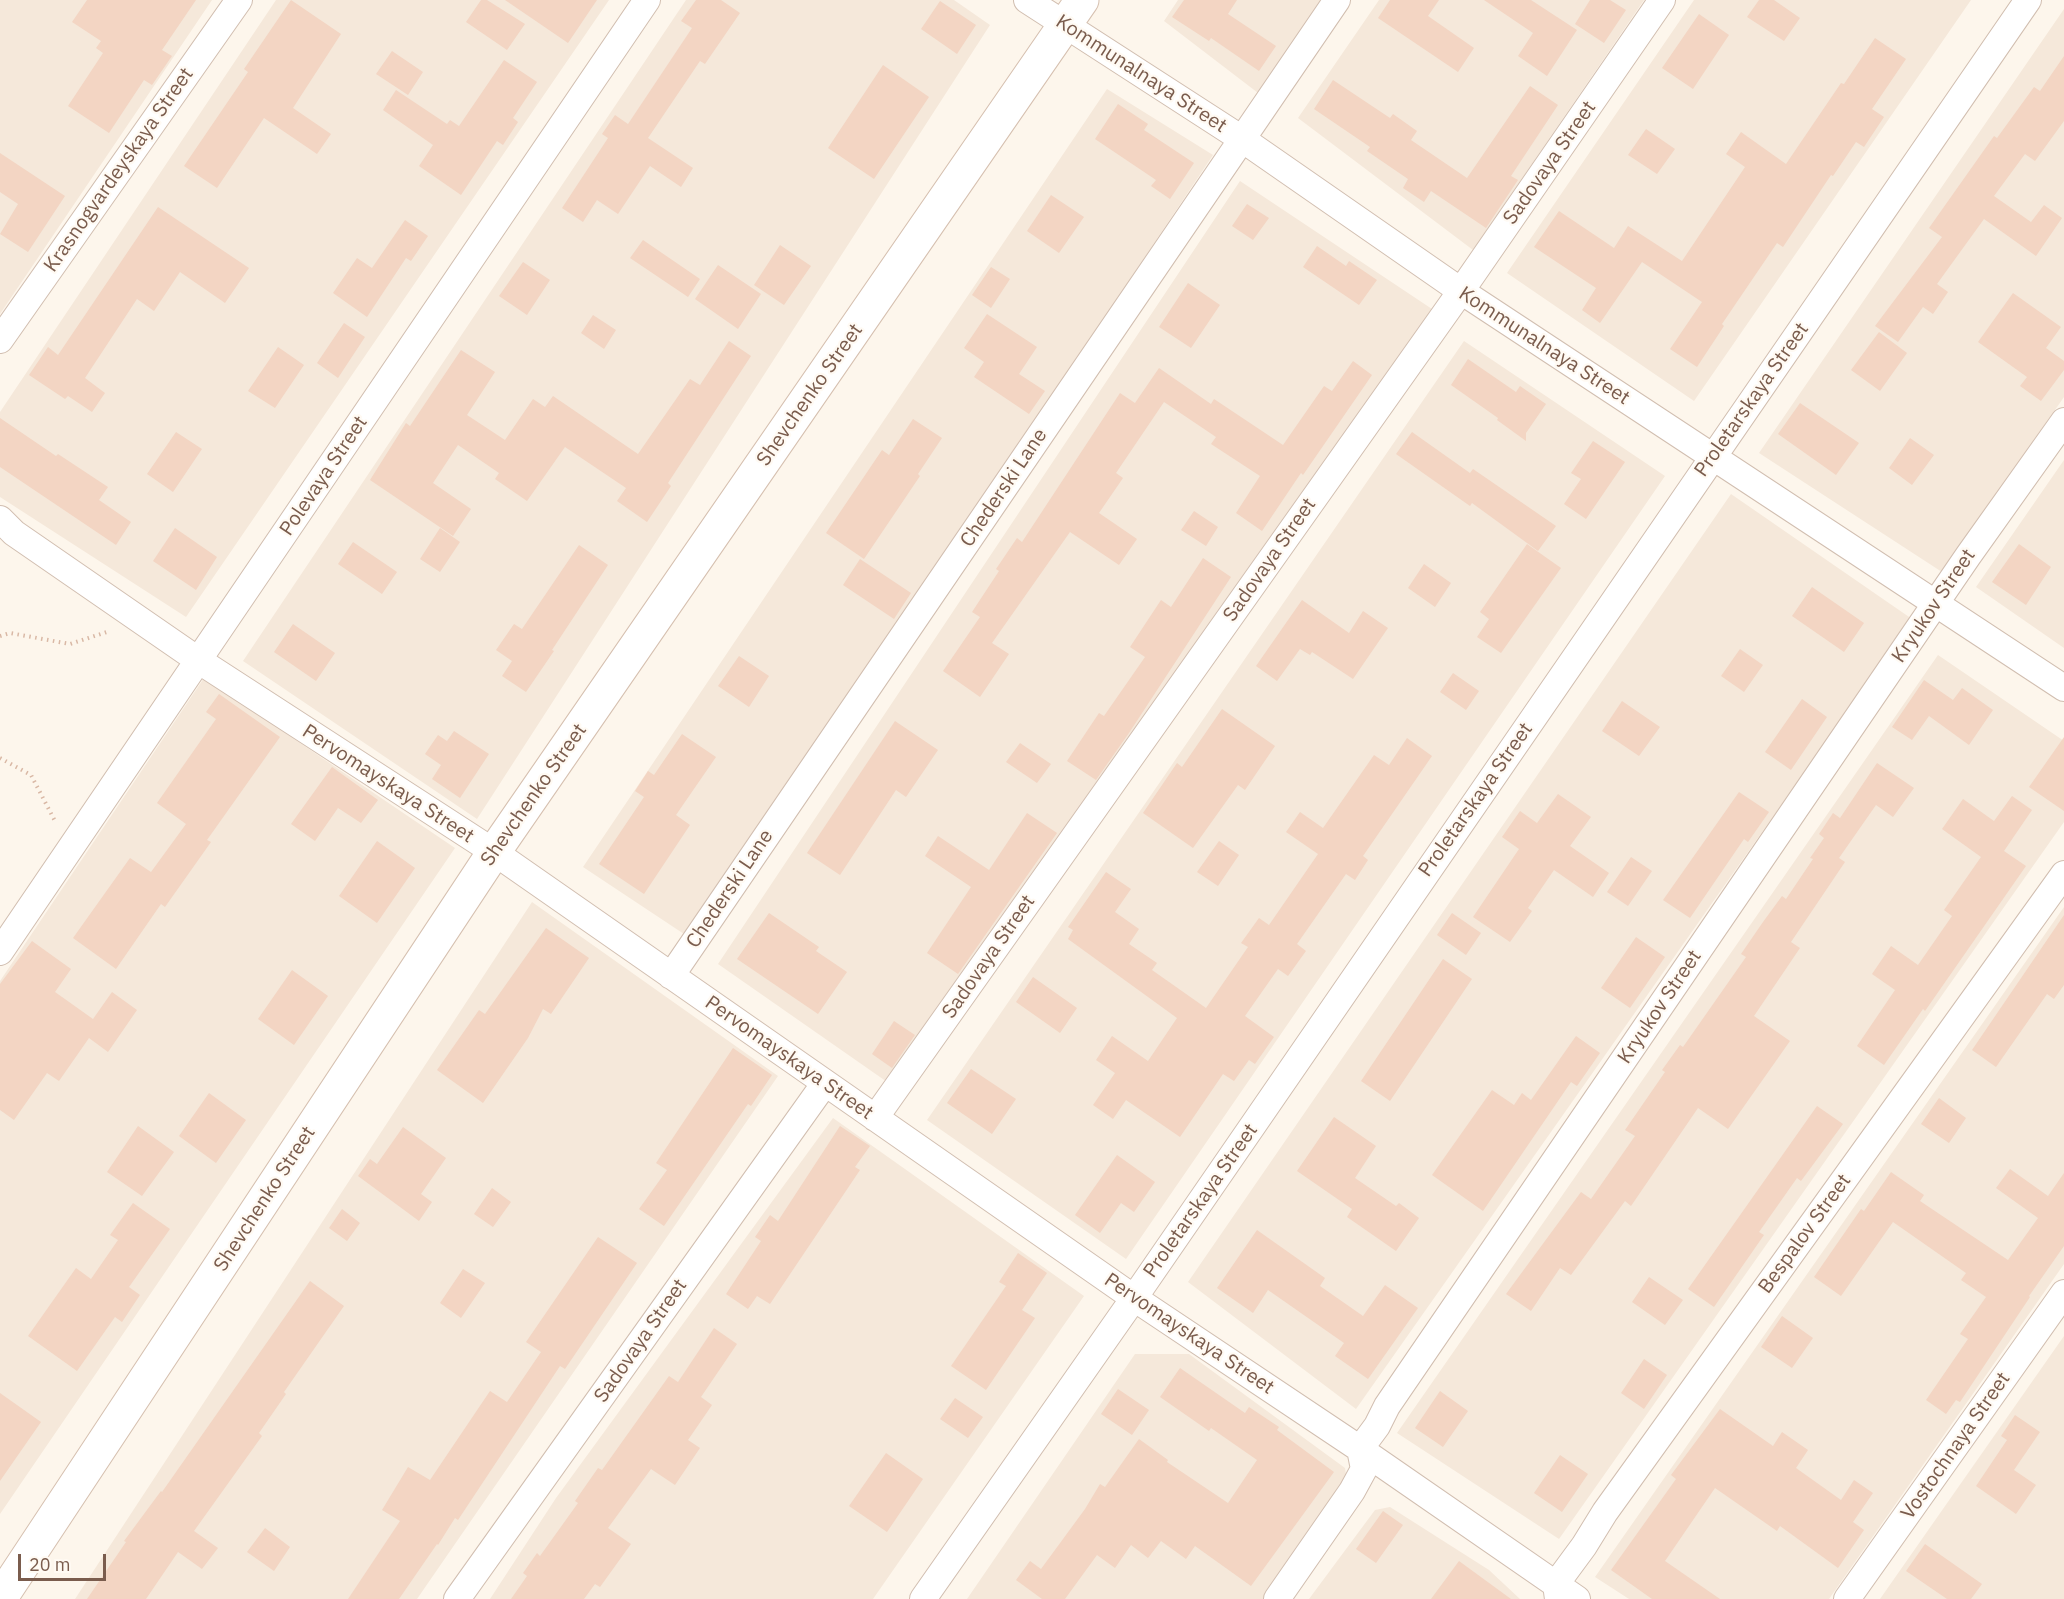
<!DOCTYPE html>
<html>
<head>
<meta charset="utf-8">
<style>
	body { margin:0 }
	#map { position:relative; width:2064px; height:1599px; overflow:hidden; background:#fdf6ec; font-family:"IBM Plex Sans",sans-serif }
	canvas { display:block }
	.scale { position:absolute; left:18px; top:1554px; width:88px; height:27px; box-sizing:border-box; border:3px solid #7a5c4d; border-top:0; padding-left:8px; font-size:18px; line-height:21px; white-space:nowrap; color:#7a5c4d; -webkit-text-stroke:4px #fffaf3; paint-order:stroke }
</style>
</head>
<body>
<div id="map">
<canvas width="2064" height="1599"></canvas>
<div class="scale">20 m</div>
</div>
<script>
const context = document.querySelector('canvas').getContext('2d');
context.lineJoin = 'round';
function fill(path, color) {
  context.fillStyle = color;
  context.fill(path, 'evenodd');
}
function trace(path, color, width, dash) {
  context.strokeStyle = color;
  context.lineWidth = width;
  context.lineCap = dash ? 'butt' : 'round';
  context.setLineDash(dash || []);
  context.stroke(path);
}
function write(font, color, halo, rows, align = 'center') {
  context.font = font + ' "IBM Plex Sans",sans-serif';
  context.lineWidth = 4.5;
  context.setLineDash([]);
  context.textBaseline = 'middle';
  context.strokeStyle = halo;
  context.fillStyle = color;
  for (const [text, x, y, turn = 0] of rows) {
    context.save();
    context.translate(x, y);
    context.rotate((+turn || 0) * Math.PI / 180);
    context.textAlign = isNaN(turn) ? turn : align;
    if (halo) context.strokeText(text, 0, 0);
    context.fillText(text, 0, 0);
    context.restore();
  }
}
fill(new Path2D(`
	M 0,0 L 212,0 L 0,314 Z
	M 276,0 L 609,0 L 186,617 L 0,497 L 0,412 Z
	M 686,0 L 954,0 L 990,25 L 477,819 L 243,661 Z
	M 1178,0 L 1327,0 L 1262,96 L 1164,21 Z
	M 1379,0 L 1644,0 L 1473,250 L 1298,118 Z
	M 1694,0 L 1971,0 L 1694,401 L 1507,273 Z
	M 2064,9 L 2064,397 L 1942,572 L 1759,453 Z
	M 1107,89 L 1213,155 L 690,938 L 583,867 Z
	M 1240,181 L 1432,309 L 890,1084 L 718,964 Z
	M 1464,341 L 1665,476 L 1126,1259 L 927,1120 Z
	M 2064,460 L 2064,648 L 1976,587 Z
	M 1731,494 L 1912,619 L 1356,1409 L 1188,1282 Z
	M 1938,655 L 2064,741 L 2064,822 L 1559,1539 L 1397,1433 Z
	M 204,678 L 455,848 L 0,1514 L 0,981 Z
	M 532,902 L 778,1076 L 417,1599 L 75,1599 Z
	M 2064,907 L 2064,1264 L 1829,1599 L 1629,1599 L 1595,1577 Z
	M 833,1118 L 1084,1296 L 873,1599 L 490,1599 L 556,1498 Z
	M 2064,1336 L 2064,1599 L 1880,1599 Z
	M 1135,1354 L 1189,1354 L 1345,1468 L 1347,1481 L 1263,1599 L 967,1599 Z
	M 1390,1507 L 1489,1570 L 1520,1599 L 1309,1599 L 1375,1510 Z`), '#f5e8da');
fill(new Path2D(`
	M 87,0 L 196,0 L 162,50 L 172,56 L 152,85 L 144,80 L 109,133 L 68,106 L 103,53 L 96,48 L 101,41 L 72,22 Z
	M 291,0 L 341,34 L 293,108 L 331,134 L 317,154 L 264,118 L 217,188 L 184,166 L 248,72 L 244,69 Z
	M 481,0 L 487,0 L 525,24 L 507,50 L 466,22 Z
	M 505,0 L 597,0 L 568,43 Z
	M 696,0 L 721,0 L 740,13 L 705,64 L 700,61 L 648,138 L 693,168 L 681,187 L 650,166 L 618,214 L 597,200 L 583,222 L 562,208 L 608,138 L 602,134 L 615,115 L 628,124 L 692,28 L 681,21 Z
	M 1184,0 L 1237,0 L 1228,14 L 1276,46 L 1259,71 L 1211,38 L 1209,41 L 1172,17 Z
	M 1390,0 L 1439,0 L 1428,16 L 1474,48 L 1458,72 L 1378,18 Z
	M 1484,0 L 1531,0 L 1577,30 L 1547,76 L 1518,56 L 1533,33 Z
	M 1590,0 L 1610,0 L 1626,10 L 1604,43 L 1575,24 Z
	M 1759,0 L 1774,0 L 1800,18 L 1784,41 L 1747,17 Z
	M 940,1 L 976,25 L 957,54 L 921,29 Z
	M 1699,14 L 1729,35 L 1693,89 L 1662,68 Z
	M 1875,38 L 1906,59 L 1872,109 L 1884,117 L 1864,147 L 1856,142 L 1833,176 L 1831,175 L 1783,247 L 1777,243 L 1722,324 L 1724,326 L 1697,367 L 1670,349 L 1702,302 L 1642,262 L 1600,323 L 1582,310 L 1596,288 L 1534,247 L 1559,211 L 1614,248 L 1628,226 L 1682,261 L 1745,167 L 1726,154 L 1741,132 L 1786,164 L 1841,83 L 1844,84 Z
	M 392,51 L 423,72 L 408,95 L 376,74 Z
	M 2064,56 L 2064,121 L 2035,161 L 2025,154 L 1994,196 L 2031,222 L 2044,205 L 2062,218 L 2036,256 L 1984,219 L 1937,284 L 1948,292 L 1933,314 L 1923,307 L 1898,342 L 1875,326 L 1942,237 L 1929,228 L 1994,136 L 1997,138 L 2034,87 L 2040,91 Z
	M 504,60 L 537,82 L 513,118 L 518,122 L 503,145 L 497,141 L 461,195 L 419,166 L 433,145 L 383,110 L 396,90 L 447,124 L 450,120 L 459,126 Z
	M 883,65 L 929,97 L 874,179 L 828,148 Z
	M 1333,80 L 1390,118 L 1393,114 L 1417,131 L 1411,140 L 1467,178 L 1530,86 L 1558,105 L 1511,176 L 1518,180 L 1486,228 L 1431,191 L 1424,202 L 1403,188 L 1408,179 L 1367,151 L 1370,147 L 1314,109 Z
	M 1118,104 L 1148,124 L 1144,130 L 1194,163 L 1170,199 L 1151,186 L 1156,180 L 1095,139 Z
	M 1646,129 L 1675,149 L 1657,174 L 1628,155 Z
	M 0,153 L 65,196 L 28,252 L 0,234 L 18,204 L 0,192 Z
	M 1051,195 L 1084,217 L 1059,253 L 1027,231 Z
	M 1247,204 L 1269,218 L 1253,240 L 1232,226 Z
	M 158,207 L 249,268 L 225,303 L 180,272 L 154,311 L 137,299 L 85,378 L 105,393 L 92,412 L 68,396 L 65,399 L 29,375 L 48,347 L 58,355 Z
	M 405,220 L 428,236 L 411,261 L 406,258 L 367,317 L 333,293 L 357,258 L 372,268 Z
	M 643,240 L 700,279 L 688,297 L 630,258 Z
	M 780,245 L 811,266 L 784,305 L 754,285 Z
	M 1317,246 L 1346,266 L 1349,261 L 1377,280 L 1359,305 L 1303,267 Z
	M 523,262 L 550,280 L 527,315 L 499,296 Z
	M 718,265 L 761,294 L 738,329 L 695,299 Z
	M 991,267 L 1010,279 L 991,308 L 972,295 Z
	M 1188,283 L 1220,305 L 1191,348 L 1159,327 Z
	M 2013,293 L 2061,327 L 2046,348 L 2064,361 L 2064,370 L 2041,401 L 2020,386 L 2027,377 L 1978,342 Z
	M 987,314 L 1037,347 L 1019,374 L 1045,391 L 1029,414 L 974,377 L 984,362 L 964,348 Z
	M 593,315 L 616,330 L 604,349 L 581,333 Z
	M 344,323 L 365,337 L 338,378 L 317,363 Z
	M 1879,332 L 1907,353 L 1880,391 L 1851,370 Z
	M 729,341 L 751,356 L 668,483 L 671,486 L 647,522 L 617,501 L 626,488 L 565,447 L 527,501 L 495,479 L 499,473 L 458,445 L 433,483 L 471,509 L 453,536 L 370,480 L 406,423 L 410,426 L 461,350 L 495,372 L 467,415 L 505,440 L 533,399 L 545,407 L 553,396 L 638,454 L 690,379 L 700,385 Z
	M 278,347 L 304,365 L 275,408 L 248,391 Z
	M 1468,359 L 1516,392 L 1520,386 L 1546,404 L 1526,433 L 1526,441 L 1497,420 L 1498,418 L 1451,385 Z
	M 1353,361 L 1372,375 L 1303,475 L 1301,473 L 1262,531 L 1236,513 L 1260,476 L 1211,444 L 1216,437 L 1164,402 L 1116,473 L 1123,478 L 1099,513 L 1137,539 L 1119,565 L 1070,532 L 992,643 L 1009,654 L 980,697 L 943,671 L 980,617 L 972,612 L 999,571 L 996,569 L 1017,538 L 1022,542 L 1120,393 L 1135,403 L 1159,368 L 1211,404 L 1214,399 L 1283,445 L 1324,386 L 1332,391 Z
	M 1800,403 L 1859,443 L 1836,475 L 1778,434 Z
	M 0,418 L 56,456 L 58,454 L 108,487 L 99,500 L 131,522 L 116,545 L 0,467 Z
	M 913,419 L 942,438 L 918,474 L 920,476 L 864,559 L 826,533 L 882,450 L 889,455 Z
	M 176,432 L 202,449 L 173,492 L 147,474 Z
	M 1412,432 L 1470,473 L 1473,469 L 1556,526 L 1538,551 L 1472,503 L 1470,506 L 1396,454 Z
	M 1910,438 L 1934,455 L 1912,485 L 1889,468 Z
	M 1593,441 L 1625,462 L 1586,519 L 1564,504 L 1581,479 L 1571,473 Z
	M 1194,511 L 1218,527 L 1206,546 L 1181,530 Z
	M 175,528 L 217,557 L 196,590 L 153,561 Z
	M 440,528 L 460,542 L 440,572 L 420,559 Z
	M 353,542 L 397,572 L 382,594 L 338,564 Z
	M 1527,544 L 1561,568 L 1501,653 L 1477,637 L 1489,619 L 1480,612 Z
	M 2019,544 L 2051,567 L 2026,605 L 1992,582 Z
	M 579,545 L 608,565 L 552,650 L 554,651 L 526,692 L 502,676 L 512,661 L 496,650 L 514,624 L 522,629 Z
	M 1203,558 L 1231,577 L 1129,733 L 1096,780 L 1067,761 L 1099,713 L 1104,716 L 1145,657 L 1130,647 L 1161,600 L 1171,607 Z
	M 860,559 L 911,593 L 894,619 L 843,585 Z
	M 1424,564 L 1451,583 L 1435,607 L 1408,588 Z
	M 1812,587 L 1864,623 L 1844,652 L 1792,616 Z
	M 1302,600 L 1349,633 L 1363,611 L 1388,628 L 1353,679 L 1312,652 L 1310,655 L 1300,649 L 1277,681 L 1256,666 Z
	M 293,624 L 335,653 L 316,681 L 274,652 Z
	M 1740,649 L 1763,665 L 1744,692 L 1721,676 Z
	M 739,656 L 769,676 L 749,707 L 718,686 Z
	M 1453,673 L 1479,691 L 1466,710 L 1440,692 Z
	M 1924,680 L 1953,700 L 1962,688 L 1993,710 L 1969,745 L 1929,716 L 1912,740 L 1892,727 Z
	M 219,694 L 280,737 L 207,840 L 211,842 L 165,907 L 161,904 L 116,969 L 73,938 L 130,858 L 151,872 L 186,824 L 157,803 L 216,719 L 206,712 Z
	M 1802,699 L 1827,717 L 1791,770 L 1765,752 Z
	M 1622,701 L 1660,727 L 1639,756 L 1602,731 Z
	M 1222,709 L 1275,746 L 1245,790 L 1238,785 L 1193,848 L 1143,813 L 1177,763 L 1182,767 Z
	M 895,721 L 938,750 L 906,797 L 896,790 L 840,875 L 807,853 Z
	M 454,731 L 489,754 L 460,798 L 432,779 L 441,765 L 425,754 L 438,735 L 447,741 Z
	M 682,734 L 716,757 L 676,815 L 690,825 L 644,894 L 599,864 L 644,797 L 635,791 L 648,771 L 654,775 Z
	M 2064,737 L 2064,811 L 2029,787 Z
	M 1407,738 L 1432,756 L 1363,856 L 1368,860 L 1355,880 L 1346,874 L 1297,944 L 1306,951 L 1288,976 L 1278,969 L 1245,1016 L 1274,1037 L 1255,1064 L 1249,1060 L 1234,1081 L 1223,1074 L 1180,1137 L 1126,1100 L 1113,1119 L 1093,1105 L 1115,1073 L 1096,1060 L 1112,1036 L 1148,1061 L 1177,1018 L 1068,939 L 1073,930 L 1068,927 L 1106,872 L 1131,889 L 1115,912 L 1139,929 L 1129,944 L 1157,963 L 1152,970 L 1206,1008 L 1248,947 L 1241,943 L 1259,918 L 1269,925 L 1318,854 L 1286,832 L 1300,812 L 1323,828 L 1374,755 L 1389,765 Z
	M 1020,743 L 1051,764 L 1037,783 L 1006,762 Z
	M 1877,763 L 1914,788 L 1893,817 L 1876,805 L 1839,858 L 1845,862 L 1791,942 L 1800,948 L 1754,1016 L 1790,1041 L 1728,1129 L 1698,1108 L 1631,1206 L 1625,1201 L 1571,1275 L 1560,1268 L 1531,1311 L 1506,1294 L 1581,1192 L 1591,1199 L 1635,1136 L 1625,1130 L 1665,1072 L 1662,1070 L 1680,1045 L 1683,1047 L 1746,957 L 1741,954 L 1763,922 L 1782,896 L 1786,899 L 1813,859 L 1810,858 L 1824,838 L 1819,834 L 1833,813 L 1840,818 Z
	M 332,767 L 378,800 L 361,823 L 338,808 L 315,841 L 291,824 Z
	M 1739,792 L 1769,812 L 1748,842 L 1744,839 L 1690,918 L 1663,900 Z
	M 1558,794 L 1591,817 L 1570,846 L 1609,873 L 1593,897 L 1554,870 L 1528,908 L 1532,911 L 1510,942 L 1473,917 L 1519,849 L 1502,837 L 1520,811 L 1537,823 Z
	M 2012,796 L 2032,810 L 2004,851 L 2026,866 L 1925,1011 L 1923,1009 L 1884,1065 L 1857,1046 L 1895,990 L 1872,974 L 1891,946 L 1918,965 L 1952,916 L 1944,910 L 1981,857 L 1942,829 L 1963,799 L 1994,821 Z
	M 1027,813 L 1057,833 L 958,974 L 927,953 L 971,887 L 925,856 L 938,836 L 989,870 Z
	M 377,841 L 415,868 L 377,923 L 339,896 Z
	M 1219,841 L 1239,855 L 1218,886 L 1197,872 Z
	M 1631,857 L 1652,871 L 1628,906 L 1607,892 Z
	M 769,913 L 819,947 L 816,951 L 847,972 L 818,1014 L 737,959 Z
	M 1452,913 L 1481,933 L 1466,955 L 1437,935 Z
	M 2064,915 L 2064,985 L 2054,999 L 2047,994 L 1996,1067 L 1972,1050 Z
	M 546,928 L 589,958 L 551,1014 L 543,1009 L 528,1038 L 483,1103 L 437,1070 L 479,1010 L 485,1014 Z
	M 1636,937 L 1665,957 L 1630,1008 L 1601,988 Z
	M 32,941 L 71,969 L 55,992 L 93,1019 L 112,992 L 137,1010 L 108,1052 L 89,1038 L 59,1081 L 47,1073 L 14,1120 L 0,1110 L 0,984 Z
	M 1443,959 L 1472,979 L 1390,1101 L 1361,1081 Z
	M 292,970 L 328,996 L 294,1045 L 258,1019 Z
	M 1033,977 L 1077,1008 L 1060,1033 L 1016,1002 Z
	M 894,1021 L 915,1035 L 892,1068 L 872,1054 Z
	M 1576,1036 L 1600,1053 L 1577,1086 L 1571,1082 L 1483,1211 L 1432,1175 L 1492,1090 L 1514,1105 L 1522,1093 L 1531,1100 Z
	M 733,1048 L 772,1075 L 751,1106 L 748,1104 L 664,1226 L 639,1209 L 667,1170 L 656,1163 Z
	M 971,1069 L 1016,1099 L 992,1134 L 947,1103 Z
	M 209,1093 L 246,1120 L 216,1163 L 179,1136 Z
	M 1939,1098 L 1966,1118 L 1949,1143 L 1921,1124 Z
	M 1817,1106 L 1843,1124 L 1801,1181 L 1797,1178 L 1759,1232 L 1764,1235 L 1714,1307 L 1688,1289 Z
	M 1334,1117 L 1376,1146 L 1355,1178 L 1396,1206 L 1399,1203 L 1419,1218 L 1396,1251 L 1347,1217 L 1352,1209 L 1297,1171 Z
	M 138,1126 L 174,1152 L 142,1196 L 107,1172 Z
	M 840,1126 L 870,1146 L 855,1167 L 860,1170 L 770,1304 L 757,1296 L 748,1309 L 726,1294 L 761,1241 L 755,1237 L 770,1215 L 778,1221 Z
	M 403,1127 L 446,1158 L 421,1194 L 432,1202 L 419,1221 L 358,1176 L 370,1159 L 377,1164 Z
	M 1117,1155 L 1155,1182 L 1134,1212 L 1121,1203 L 1100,1233 L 1075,1215 Z
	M 2010,1169 L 2048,1196 L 2064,1173 L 2064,1246 L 2029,1296 L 2030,1297 L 1960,1402 L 1956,1400 L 1946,1414 L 1926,1400 L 1968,1339 L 1960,1334 L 1986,1297 L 1961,1280 L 1966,1273 L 1893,1222 L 1841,1296 L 1814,1277 L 1861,1209 L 1864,1211 L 1891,1172 L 1924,1195 L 1920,1201 L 2008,1260 L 2038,1218 L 1996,1188 Z
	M 492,1188 L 511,1202 L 493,1227 L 474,1214 Z
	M 133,1203 L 170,1229 L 129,1287 L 140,1295 L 122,1322 L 115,1317 L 77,1371 L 28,1336 L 76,1268 L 91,1279 L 118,1240 L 110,1235 Z
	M 342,1209 L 360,1223 L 347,1241 L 329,1228 Z
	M 1257,1230 L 1325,1278 L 1320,1286 L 1363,1316 L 1385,1285 L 1418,1308 L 1368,1379 L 1335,1356 L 1344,1343 L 1268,1290 L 1253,1313 L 1217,1288 Z
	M 598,1237 L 637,1263 L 565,1369 L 560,1366 L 458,1520 L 455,1518 L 438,1545 L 437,1544 L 399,1599 L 348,1599 L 400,1521 L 382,1510 L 408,1467 L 430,1480 L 490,1391 L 507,1402 L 541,1352 L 526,1342 Z
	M 1018,1253 L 1047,1273 L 1022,1310 L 1035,1318 L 986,1390 L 951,1366 L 1006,1286 L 999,1282 Z
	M 463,1269 L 485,1283 L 461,1318 L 440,1303 Z
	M 1649,1277 L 1683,1300 L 1665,1325 L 1632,1302 Z
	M 310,1281 L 344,1306 L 284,1392 L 286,1394 L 259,1433 L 262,1436 L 194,1531 L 218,1548 L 202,1569 L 178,1552 L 146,1599 L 87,1599 L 126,1542 L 124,1541 L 161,1491 L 162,1492 Z
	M 1782,1316 L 1813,1338 L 1792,1368 L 1761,1347 Z
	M 714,1328 L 737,1344 L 701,1397 L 712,1405 L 688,1440 L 700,1448 L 675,1485 L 651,1469 L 608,1528 L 631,1544 L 600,1587 L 595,1584 L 584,1599 L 511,1599 L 527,1576 L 523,1573 L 537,1553 L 540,1556 L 578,1503 L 575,1501 L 598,1468 L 602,1470 L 669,1376 L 678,1382 Z
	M 1644,1359 L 1667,1375 L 1644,1409 L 1621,1393 Z
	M 1180,1368 L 1245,1413 L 1249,1407 L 1279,1427 L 1277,1430 L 1334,1472 L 1251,1586 L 1195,1546 L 1186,1559 L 1161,1541 L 1148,1558 L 1131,1545 L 1115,1568 L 1097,1555 L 1065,1599 L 1042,1599 L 1016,1580 L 1030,1561 L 1041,1569 L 1085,1509 L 1100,1484 L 1105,1487 L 1139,1439 L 1168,1460 L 1167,1462 L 1228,1503 L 1257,1460 L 1211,1428 L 1209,1431 L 1160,1397 Z
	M 1118,1389 L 1149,1410 L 1132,1435 L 1101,1414 Z
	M 1440,1391 L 1468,1411 L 1443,1447 L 1415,1428 Z
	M 0,1393 L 41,1422 L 0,1481 Z
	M 955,1398 L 983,1417 L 968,1438 L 940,1419 Z
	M 1720,1409 L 1773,1446 L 1782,1432 L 1808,1450 L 1796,1468 L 1841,1500 L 1854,1480 L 1873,1493 L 1853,1522 L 1864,1530 L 1838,1568 L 1780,1526 L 1777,1531 L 1715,1488 L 1665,1561 L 1720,1599 L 1652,1599 L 1611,1570 L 1676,1479 L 1671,1475 Z
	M 2015,1415 L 2040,1432 L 2014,1470 L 2036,1485 L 2016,1514 L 1976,1486 L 2007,1440 L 2001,1436 Z
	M 886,1453 L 923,1479 L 887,1532 L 849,1506 Z
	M 1560,1455 L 1588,1474 L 1562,1512 L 1534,1493 Z
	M 1383,1511 L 1403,1525 L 1376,1563 L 1356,1549 Z
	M 265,1528 L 290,1547 L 274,1571 L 247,1552 Z
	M 1925,1544 L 1982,1584 L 1971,1599 L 1947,1599 L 1906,1571 Z
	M 1459,1561 L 1511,1599 L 1431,1599 Z`), '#f3d5c3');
const street = new Path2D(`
	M 1027,0 L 1242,139 L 1461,291 L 2064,688
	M 0,340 L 239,0
	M 0,519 L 14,533 L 198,660 L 494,852 L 1134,1298 L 1360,1449 L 1577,1599
	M 0,952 L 647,0
	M 671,976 L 1337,0
	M 875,1118 L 1461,291 L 1662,0
	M 457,1599 L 825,1083
	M 923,1599 L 1134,1298 L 2028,0
	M 1277,1599 L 1352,1491 L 1364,1469 L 1360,1449 L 1377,1426 L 1387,1406 L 1968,556 L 2064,421
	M 1558,1599 L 1556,1584 L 1584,1546 L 1605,1512 L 2064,874
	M 1847,1599 L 2064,1293`);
const secondary = new Path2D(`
	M 0,1599 L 494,852 L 1082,0`);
trace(street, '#d1beb0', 28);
trace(secondary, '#d6c0b0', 35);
trace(new Path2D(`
	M 0,636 L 10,633 L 70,644 L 110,631
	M 0,758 L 31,775 L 56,823`), '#d9b8a5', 4, [1.5, 4.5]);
trace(street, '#fff', 26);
trace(secondary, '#fff', 33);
write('20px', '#7a5c4d', '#fffaf3', [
	["Kommunalnaya Street",1141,74,33],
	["Sadovaya Street",1550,163,-55],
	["Krasnogvardeyskaya Street",119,170,-55],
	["Kommunalnaya Street",1544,346,33],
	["Shevchenko Street",810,395,-55],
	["Proletarskaya Street",1752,400,-55],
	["Polevaya Street",324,476,-56],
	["Chederski Lane",1004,488,-56],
	["Sadovaya Street",1270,560,-55],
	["Kryukov Street",1934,606,-56],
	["Pervomayskaya Street",388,784,33],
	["Shevchenko Street",534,795,-55],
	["Proletarskaya Street",1476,800,-55],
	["Chederski Lane",730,889,-56],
	["Sadovaya Street",989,957,-55],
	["Kryukov Street",1660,1007,-56],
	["Pervomayskaya Street",789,1058,35],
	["Shevchenko Street",265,1199,-57],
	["Proletarskaya Street",1201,1201,-55],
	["Bespalov Street",1805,1234,-54],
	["Pervomayskaya Street",1189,1334,34],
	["Sadovaya Street",641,1341,-55],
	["Vostochnaya Street",1956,1446,-55]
]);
</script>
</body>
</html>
